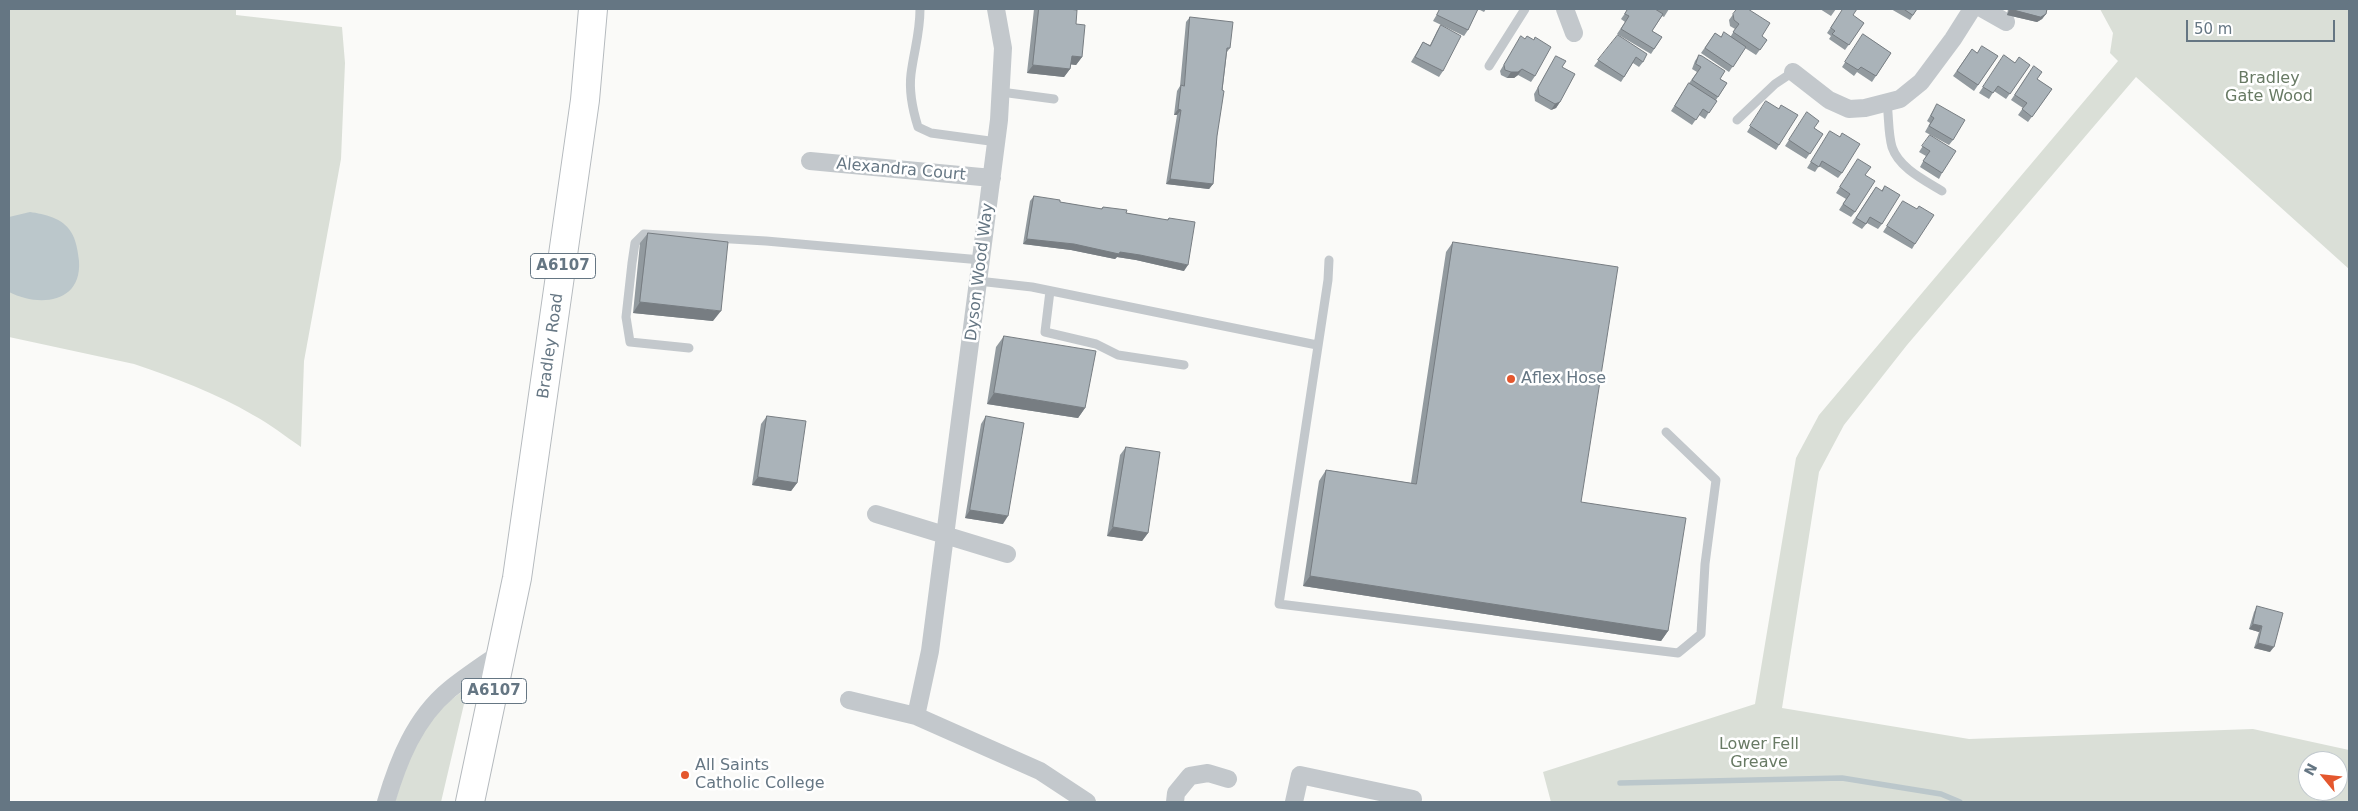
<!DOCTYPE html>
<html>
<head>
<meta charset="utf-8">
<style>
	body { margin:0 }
	#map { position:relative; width:2358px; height:811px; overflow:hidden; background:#fafaf8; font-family:"DejaVu Sans",sans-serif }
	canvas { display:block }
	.frame { position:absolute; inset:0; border:10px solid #657683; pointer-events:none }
	.north { position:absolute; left:2298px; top:751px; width:50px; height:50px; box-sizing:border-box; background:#fff; border:1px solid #c1c8cd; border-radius:50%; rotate:298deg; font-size:14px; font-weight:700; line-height:20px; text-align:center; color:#657683 }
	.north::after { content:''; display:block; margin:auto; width:18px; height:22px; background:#e4572e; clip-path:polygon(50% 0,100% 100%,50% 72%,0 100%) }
	.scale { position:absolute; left:2186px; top:20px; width:149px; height:22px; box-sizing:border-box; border:2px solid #657683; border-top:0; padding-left:6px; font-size:15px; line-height:18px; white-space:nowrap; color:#657683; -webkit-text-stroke:4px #fff; paint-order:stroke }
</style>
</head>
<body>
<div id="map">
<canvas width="2358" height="811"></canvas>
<div class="frame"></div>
<div class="north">N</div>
<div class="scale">50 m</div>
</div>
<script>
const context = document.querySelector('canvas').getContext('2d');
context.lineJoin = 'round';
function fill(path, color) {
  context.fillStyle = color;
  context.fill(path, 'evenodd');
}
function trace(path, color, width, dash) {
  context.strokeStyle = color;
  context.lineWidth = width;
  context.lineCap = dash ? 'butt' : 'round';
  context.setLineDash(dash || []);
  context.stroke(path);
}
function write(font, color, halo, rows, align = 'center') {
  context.font = font + ' "DejaVu Sans",sans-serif';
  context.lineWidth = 5;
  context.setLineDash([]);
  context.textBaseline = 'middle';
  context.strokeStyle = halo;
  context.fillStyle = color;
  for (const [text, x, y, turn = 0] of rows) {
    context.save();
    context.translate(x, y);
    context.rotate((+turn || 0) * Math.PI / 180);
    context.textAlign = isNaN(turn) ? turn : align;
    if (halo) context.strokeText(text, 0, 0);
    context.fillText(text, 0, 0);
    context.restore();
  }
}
fill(new Path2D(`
	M 9,9 L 236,9 L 236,15 L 342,27 L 345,63 L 341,159 L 304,361 L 301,447 C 285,436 270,424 253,415 C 216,393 175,378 134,364 L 9,337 Z
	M 2100,9 L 2349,9 L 2349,269 L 2136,77 L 1907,345 L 1844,425 L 1819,472 L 1782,708 L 1969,739 L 2253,729 L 2349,750 L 2349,802 L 1551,802 L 1543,772 L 1755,704 L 1796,458 L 1819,415 L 2118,61 L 2110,53 L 2113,33 ZM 2308,761 L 2338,761 L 2338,791 L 2308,791 Z
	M 468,687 L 441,802 L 395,802 C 403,775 413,744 430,720 C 440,707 455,697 468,687 Z`), '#dadfd7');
fill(new Path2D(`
	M 30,212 C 44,214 63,218 71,232 C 76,239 78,252 79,261 C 82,304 38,307 9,292 L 9,217 Z`), '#bbc7cb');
trace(new Path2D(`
	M 1620,783 L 1842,778 L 1941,794 L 1960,802`), '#bbc7cb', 5.5);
const primary = new Path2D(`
	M 470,802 L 517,578 L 585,100 L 593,9`);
trace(primary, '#b5babe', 30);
trace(new Path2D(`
	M 920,9 C 920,34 914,50 911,74 C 909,90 913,111 918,127 L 931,133 L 997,142
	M 1489,66 L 1525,9
	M 1001,92 L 1054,99
	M 1887,103 C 1889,117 1888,133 1892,147 C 1899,168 1924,180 1942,191
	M 1737,120 L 1775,84 L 1793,72
	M 1329,260 L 1328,280 L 1279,604 L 1678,653 L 1701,634 L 1705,564 L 1716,480 L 1666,432
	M 978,281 L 1032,287 L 1317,345
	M 1050,291 L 1045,332 L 1096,344 L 1118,355 L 1184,365
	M 689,348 L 630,342 L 626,317 L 632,263 L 635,243 L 644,234 L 766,241 L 981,260`), '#c3c8cc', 9);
trace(new Path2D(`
	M 996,9 L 1003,48 L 999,120 L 930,651 L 916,716 L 1040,771 L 1087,802
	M 1565,9 L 1574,33
	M 1983,9 L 2006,22
	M 1793,72 L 1829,100 L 1849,109 L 1865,108 L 1900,99 L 1921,82 L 1953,39 L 1972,9
	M 810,161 L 992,178
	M 876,514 L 1007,554
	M 849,700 L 916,716
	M 386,802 C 398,761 415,718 449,690 C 466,676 485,664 503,651
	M 1175,802 L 1176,793 L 1190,776 L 1208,773 L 1228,779
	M 1294,802 L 1300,775 L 1413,799`), '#c3c8cc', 18);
trace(primary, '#fff', 28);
fill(new Path2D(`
	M 1034,9 L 1076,9 L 1076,24 L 1082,57 L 1076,65 L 1071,64 L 1070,69 L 1064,77 L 1027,73 Z
	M 1440,9 L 1486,9 L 1484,12 L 1478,9 L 1468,30 L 1464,36 L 1433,21 Z
	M 1628,9 L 1669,9 L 1664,17 L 1662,16 L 1652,31 L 1662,37 L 1651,54 L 1617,34 L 1625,22 L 1621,19 Z
	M 1737,9 L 1762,36 L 1767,40 L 1756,55 L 1745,48 L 1729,72 L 1701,53 L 1715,33 L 1721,37 L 1731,36 L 1735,29 L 1730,26 L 1729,20 Z
	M 1820,9 L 1836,9 L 1831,16 Z
	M 1843,9 L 1864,23 L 1845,50 L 1829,39 L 1831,36 L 1827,33 Z
	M 1891,9 L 1917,9 L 1910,20 Z
	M 2008,9 L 2047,9 L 2046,14 L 2042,19 L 2037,22 L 2007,15 Z
	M 1190,17 L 1230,48 L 1227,52 L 1217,136 L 1213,184 L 1209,189 L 1166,184 L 1177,115 L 1174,115 L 1177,91 L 1180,86 L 1186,22 Z
	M 1441,25 L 1443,71 L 1439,77 L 1411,62 L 1423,42 L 1430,45 L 1437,31 Z
	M 1863,34 L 1891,53 L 1872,82 L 1857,72 L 1854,76 L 1842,67 Z
	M 1618,35 L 1643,62 L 1639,67 L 1633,63 L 1621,82 L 1594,66 Z
	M 1521,36 L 1535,76 L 1531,82 L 1518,75 L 1514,78 L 1507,78 L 1501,75 L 1500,71 Z
	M 1972,49 L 1977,53 L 1998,56 L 1974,91 L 1953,76 Z
	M 1699,55 L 1720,79 L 1727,83 L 1716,100 L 1705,119 L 1699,115 L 1692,125 L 1671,111 L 1685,89 L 1697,72 L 1692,69 L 1695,61 Z
	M 2004,55 L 2015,63 L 2030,65 L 2006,99 L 1994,91 L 1989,99 L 1979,93 Z
	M 1556,56 L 1562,67 L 1560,102 L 1556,108 L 1551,110 L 1535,101 L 1534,94 Z
	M 2034,66 L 2037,79 L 2052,89 L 2028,122 L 2018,115 L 2023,108 L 2011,100 Z
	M 1937,104 L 1953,140 L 1949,145 L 1925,132 L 1930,123 L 1927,121 Z
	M 1762,107 L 1779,145 L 1776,150 L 1747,132 Z
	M 1807,112 L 1814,128 L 1823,134 L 1806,159 L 1785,146 Z
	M 1830,131 L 1842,173 L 1838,178 L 1819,166 L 1815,172 L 1807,168 Z
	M 1930,135 L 1942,173 L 1939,179 L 1920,167 L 1926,156 L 1919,152 Z
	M 1858,159 L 1865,175 L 1855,212 L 1851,217 L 1839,210 L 1846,199 L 1836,193 Z
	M 1885,186 L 1882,224 L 1878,229 L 1867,223 L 1862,229 L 1852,223 L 1872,193 L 1881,191 Z
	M 1034,196 L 1060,202 L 1101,209 L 1103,207 L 1126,213 L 1167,220 L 1169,218 L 1184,271 L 1136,260 L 1117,257 L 1115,259 L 1071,250 L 1023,244 L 1030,201 Z
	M 1903,201 L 1915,244 L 1912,249 L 1883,232 Z
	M 648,233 L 713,321 L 633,313 L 640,243 Z
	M 1453,242 L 1581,502 L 1668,631 L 1661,641 L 1303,586 L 1319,481 L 1326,470 L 1411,483 L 1446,252 Z
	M 1004,336 L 1085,408 L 1078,418 L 987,404 L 996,347 Z
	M 767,416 L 797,483 L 791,491 L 752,485 L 761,424 Z
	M 986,416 L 1003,524 L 965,518 L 981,424 Z
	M 1126,447 L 1148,533 L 1142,541 L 1107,536 L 1120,455 Z
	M 2257,606 L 2270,652 L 2254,648 L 2259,632 L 2249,629 L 2254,612 Z`), '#929a9f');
fill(new Path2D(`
	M 2010,9 L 2046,14 L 2042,19 L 2037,22 L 2007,15 Z
	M 1072,56 L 1082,57 L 1076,65 L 1066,64 Z
	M 1033,65 L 1070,69 L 1064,77 L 1027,73 Z
	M 1522,69 L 1518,75 L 1514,78 L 1507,78 L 1511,72 Z
	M 1560,102 L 1556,108 L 1551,110 L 1555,104 Z
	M 1178,109 L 1181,110 L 1177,115 L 1174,115 Z
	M 1170,179 L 1213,184 L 1209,189 L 1166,184 Z
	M 1027,239 L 1074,244 L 1140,255 L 1188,265 L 1184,271 L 1136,260 L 1117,257 L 1115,259 L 1071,250 L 1023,244 Z
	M 640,302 L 721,311 L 713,321 L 633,313 Z
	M 994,393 L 1085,408 L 1078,418 L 987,404 Z
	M 758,477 L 797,483 L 791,491 L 752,485 Z
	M 970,510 L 1008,516 L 1003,524 L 965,518 Z
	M 1113,527 L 1148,533 L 1142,541 L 1107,536 Z
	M 1310,576 L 1668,631 L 1661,641 L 1303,586 Z
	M 2253,624 L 2262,626 L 2259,632 L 2249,629 Z
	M 2258,643 L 2274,647 L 2270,652 L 2254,648 Z`), '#777d82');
const building = new Path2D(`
	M 1039,9 L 1068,9 L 1077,10 L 1076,24 L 1085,25 L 1082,57 L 1072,56 L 1070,69 L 1033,65 Z
	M 1440,9 L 1478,9 L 1468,30 L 1437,15 Z
	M 1628,9 L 1655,9 L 1663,14 L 1652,31 L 1662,37 L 1654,49 L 1621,29 L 1629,16 L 1625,14 Z
	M 1737,9 L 1748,9 L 1770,23 L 1762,36 L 1767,40 L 1760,50 L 1733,32 L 1739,24 L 1734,20 L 1733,14 Z
	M 1843,9 L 1857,9 L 1853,15 L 1864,23 L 1849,45 L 1832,34 L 1835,31 L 1831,28 Z
	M 1904,9 L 1917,9 L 1913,15 Z
	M 2010,9 L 2047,9 L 2046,14 L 2041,17 Z
	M 1190,17 L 1233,22 L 1230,48 L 1227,48 L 1222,90 L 1224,91 L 1217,136 L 1213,184 L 1170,179 L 1181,110 L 1178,109 L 1181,85 L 1184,86 Z
	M 1441,25 L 1461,36 L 1443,71 L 1415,57 L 1423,42 L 1430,46 Z
	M 1724,32 L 1746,47 L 1733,67 L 1705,48 L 1715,33 L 1721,37 Z
	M 1863,34 L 1891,53 L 1876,76 L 1861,67 L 1858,70 L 1845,62 Z
	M 1618,35 L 1647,54 L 1643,62 L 1636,57 L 1624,77 L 1598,60 Z
	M 1521,36 L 1525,39 L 1527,36 L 1534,40 L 1535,37 L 1551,47 L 1535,76 L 1522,69 L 1518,72 L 1511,72 L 1505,70 L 1504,65 Z
	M 1982,46 L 1998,56 L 1978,85 L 1957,71 L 1972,49 L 1977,53 Z
	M 1699,55 L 1702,56 L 1725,71 L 1720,79 L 1727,83 L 1718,97 L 1692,80 L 1701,67 L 1696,64 Z
	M 2004,55 L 2015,63 L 2019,57 L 2030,65 L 2010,94 L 1998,86 L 1993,93 L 1983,87 Z
	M 1556,56 L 1566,61 L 1562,67 L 1575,74 L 1560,102 L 1555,104 L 1539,95 L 1538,88 Z
	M 2034,66 L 2042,72 L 2037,79 L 2052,89 L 2032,117 L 2022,109 L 2027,103 L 2015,95 Z
	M 1689,83 L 1717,101 L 1709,113 L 1703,109 L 1696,120 L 1675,106 Z
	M 1766,101 L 1779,109 L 1781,105 L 1798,115 L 1779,145 L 1750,126 Z
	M 1937,104 L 1965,120 L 1953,140 L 1929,126 L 1934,118 L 1931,116 Z
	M 1807,112 L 1819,121 L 1814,128 L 1823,134 L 1810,154 L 1789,140 Z
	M 1830,131 L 1840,137 L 1842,133 L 1860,144 L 1842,173 L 1822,161 L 1819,167 L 1811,162 Z
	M 1930,135 L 1956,151 L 1942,173 L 1923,161 L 1930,151 L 1922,146 Z
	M 1858,159 L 1871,167 L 1865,175 L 1875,181 L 1855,212 L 1843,204 L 1850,194 L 1840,187 Z
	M 1885,186 L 1900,195 L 1882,224 L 1870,217 L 1866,224 L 1856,218 L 1876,187 L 1882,191 Z
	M 1034,196 L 1060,200 L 1060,202 L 1102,209 L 1103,207 L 1127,210 L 1126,213 L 1168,220 L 1169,218 L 1195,222 L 1188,265 L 1140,255 L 1120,252 L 1119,254 L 1074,244 L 1027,239 Z
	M 1903,201 L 1917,209 L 1919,206 L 1934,215 L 1915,244 L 1887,226 Z
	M 648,233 L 728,242 L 721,311 L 640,302 Z
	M 1453,242 L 1618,267 L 1581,502 L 1686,518 L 1668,631 L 1310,576 L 1326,470 L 1416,484 Z
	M 1004,336 L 1096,351 L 1085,408 L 994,393 Z
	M 767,416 L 806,421 L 797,483 L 758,477 Z
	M 986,416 L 1024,423 L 1008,516 L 970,510 Z
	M 1126,447 L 1160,452 L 1148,533 L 1113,527 Z
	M 2257,606 L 2283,613 L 2274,647 L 2258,643 L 2262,626 L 2253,624 Z`);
fill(building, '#aab3b9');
trace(building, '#777d82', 1);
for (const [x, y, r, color] of [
	[1511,379,5,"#e4572e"],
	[685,775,5,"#e4572e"]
]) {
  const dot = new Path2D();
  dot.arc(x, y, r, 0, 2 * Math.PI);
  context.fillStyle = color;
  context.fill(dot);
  trace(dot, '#fff', 2);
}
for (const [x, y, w] of [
	[563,266,65],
	[494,691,65]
]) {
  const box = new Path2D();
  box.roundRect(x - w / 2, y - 12.5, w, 25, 4);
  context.fillStyle = '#fff';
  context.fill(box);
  trace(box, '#657683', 1);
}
write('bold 15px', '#657683', null, [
	["A6107",563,266],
	["A6107",494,691]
]);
write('16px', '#687a64', '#fff', [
	["Bradley",2269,79],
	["Gate Wood",2269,97],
	["Lower Fell",1759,745],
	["Greave",1759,763]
]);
write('16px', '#657683', '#fff', [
	["Alexandra Court",901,170,5],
	["Dyson Wood Way",980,272,-83],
	["Bradley Road",551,346,-82]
]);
write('16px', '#657683', '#fff', [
	["Aflex Hose",1521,379],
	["All Saints",695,766],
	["Catholic College",695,784]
], 'left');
</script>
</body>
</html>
